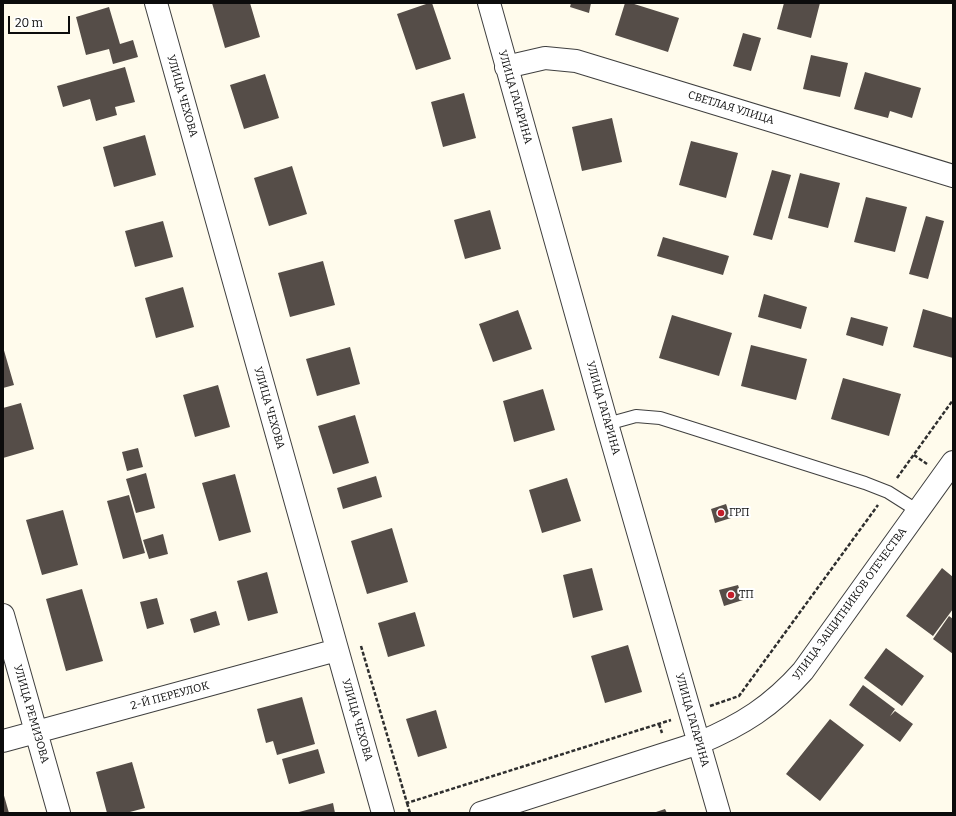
<!DOCTYPE html>
<html>
<head>
<meta charset="utf-8">
<style>
	body { margin:0 }
	#map { position:relative; width:956px; height:816px; overflow:hidden; background:#fffbec; font-family:Bitter,serif }
	canvas { display:block }
	.frame { position:absolute; inset:0; border:4px solid #0c0c0c; pointer-events:none }
	.scale { position:absolute; left:8px; top:16px; width:62px; height:18px; box-sizing:border-box; border:2px solid #0c0c0c; border-top:0; padding-left:5px; font-size:12px; line-height:14px; white-space:nowrap; color:#0c0c0c; -webkit-text-stroke:3px #fff; paint-order:stroke }
</style>
</head>
<body>
<div id="map">
<canvas width="956" height="816"></canvas>
<div class="frame"></div>
<div class="scale">20 m</div>
</div>
<script>
const context = document.querySelector('canvas').getContext('2d');
context.lineJoin = 'round';
function fill(path, color) {
  context.fillStyle = color;
  context.fill(path, 'evenodd');
}
function trace(path, color, width, dash) {
  context.strokeStyle = color;
  context.lineWidth = width;
  context.lineCap = dash ? 'butt' : 'round';
  context.setLineDash(dash || []);
  context.stroke(path);
}
function write(font, color, halo, rows, align = 'center') {
  context.font = font + ' Bitter,serif';
  context.lineWidth = 4;
  context.setLineDash([]);
  context.textBaseline = 'middle';
  context.strokeStyle = halo;
  context.fillStyle = color;
  for (const [text, x, y, turn = 0] of rows) {
    context.save();
    context.translate(x, y);
    context.rotate((+turn || 0) * Math.PI / 180);
    context.textAlign = isNaN(turn) ? turn : align;
    if (halo) context.strokeText(text, 0, 0);
    context.fillText(text, 0, 0);
    context.restore();
  }
}
fill(new Path2D(`
	M 212,3 L 250,3 L 260,37 L 225,48 Z
	M 429,3 L 432,3 L 451,59 L 416,70 L 397,14 Z
	M 571,3 L 591,3 L 589,13 L 570,7 Z
	M 625,3 L 631,3 L 679,18 L 668,52 L 615,35 Z
	M 784,3 L 820,3 L 811,38 L 777,29 Z
	M 109,7 L 120,44 L 133,40 L 138,57 L 113,64 L 109,49 L 86,55 L 76,17 Z
	M 743,33 L 761,38 L 751,71 L 733,66 Z
	M 811,55 L 848,63 L 840,97 L 803,89 Z
	M 125,67 L 135,102 L 115,107 L 117,115 L 96,121 L 90,99 L 63,107 L 57,86 Z
	M 865,72 L 921,88 L 912,118 L 890,111 L 888,118 L 854,109 Z
	M 265,74 L 279,118 L 244,129 L 230,85 Z
	M 464,93 L 476,138 L 443,147 L 431,102 Z
	M 612,118 L 622,162 L 582,171 L 572,127 Z
	M 145,135 L 156,175 L 114,187 L 103,147 Z
	M 691,141 L 738,153 L 726,198 L 679,185 Z
	M 292,166 L 307,214 L 269,226 L 254,178 Z
	M 772,170 L 791,175 L 772,240 L 753,235 Z
	M 800,173 L 840,183 L 828,228 L 788,218 Z
	M 866,197 L 907,207 L 895,252 L 854,242 Z
	M 490,210 L 501,249 L 465,259 L 454,220 Z
	M 926,216 L 944,221 L 928,279 L 909,274 Z
	M 163,221 L 173,257 L 135,267 L 125,231 Z
	M 663,237 L 729,256 L 723,275 L 657,256 Z
	M 323,261 L 335,305 L 290,317 L 278,273 Z
	M 183,287 L 194,327 L 156,338 L 145,298 Z
	M 764,294 L 807,307 L 801,329 L 758,317 Z
	M 923,309 L 953,318 L 953,358 L 913,347 Z
	M 518,310 L 532,349 L 493,362 L 479,324 Z
	M 672,315 L 732,333 L 719,376 L 659,358 Z
	M 851,317 L 888,327 L 883,346 L 846,335 Z
	M 751,345 L 807,359 L 796,400 L 741,386 Z
	M 3,347 L 14,385 L 3,388 Z
	M 350,347 L 360,384 L 317,396 L 306,359 Z
	M 843,378 L 901,394 L 889,436 L 831,419 Z
	M 218,385 L 230,427 L 195,437 L 183,395 Z
	M 543,389 L 555,430 L 514,442 L 503,401 Z
	M 21,403 L 34,449 L 3,458 L 3,408 Z
	M 355,415 L 369,463 L 333,474 L 318,426 Z
	M 138,448 L 143,467 L 127,471 L 122,452 Z
	M 146,473 L 155,508 L 136,513 L 126,479 Z
	M 235,474 L 251,532 L 219,541 L 202,483 Z
	M 376,476 L 382,497 L 343,509 L 337,488 Z
	M 567,478 L 581,521 L 542,533 L 529,490 Z
	M 129,495 L 145,553 L 123,559 L 107,501 Z
	M 726,504 L 731,518 L 715,523 L 711,509 Z
	M 63,510 L 78,565 L 42,575 L 26,520 Z
	M 392,528 L 408,582 L 367,594 L 351,541 Z
	M 163,534 L 168,554 L 149,559 L 143,540 Z
	M 592,568 L 603,610 L 573,618 L 563,575 Z
	M 942,568 L 953,577 L 953,609 L 933,636 L 906,616 Z
	M 267,572 L 278,613 L 248,621 L 237,581 Z
	M 738,585 L 743,600 L 724,606 L 719,590 Z
	M 82,589 L 103,661 L 66,671 L 46,599 Z
	M 157,598 L 164,624 L 147,629 L 140,602 Z
	M 216,611 L 220,625 L 194,633 L 190,619 Z
	M 415,612 L 425,646 L 388,657 L 378,623 Z
	M 949,616 L 953,619 L 953,654 L 933,639 Z
	M 628,645 L 642,692 L 605,703 L 591,656 Z
	M 886,648 L 924,676 L 902,706 L 864,678 Z
	M 863,685 L 895,709 L 890,716 L 895,711 L 913,724 L 900,742 L 849,705 Z
	M 302,697 L 315,744 L 277,755 L 273,741 L 266,743 L 257,709 Z
	M 436,710 L 447,748 L 418,757 L 406,719 Z
	M 830,719 L 864,745 L 820,801 L 786,774 Z
	M 318,749 L 325,773 L 289,784 L 282,759 Z
	M 132,762 L 145,808 L 126,813 L 107,813 L 96,772 Z
	M 3,792 L 9,813 L 3,813 Z
	M 333,803 L 335,813 L 299,813 L 299,812 Z
	M 665,809 L 667,813 L 653,813 Z`), '#554d48');
const lane = new Path2D(`
	M 607,424 L 636,416 L 660,418 L 865,483 L 888,492 L 918,511`);
const street = new Path2D(`
	M 156,3 L 383,813
	M 489,3 L 607,424 L 719,813
	M 506,67 L 545,58 L 576,61 L 953,176
	M 3,615 L 59,813
	M 3,741 L 337,650
	M 481,813 L 699,743 C 742,725 772,706 803,671 L 953,462`);
trace(lane, '#3f3f3f', 14);
trace(street, '#3f3f3f', 24);
trace(new Path2D(`
	M 914,455 L 927,464
	M 897,478 L 953,400
	M 361,646 L 407,803 L 671,720
	M 710,706 L 739,696 L 878,505
	M 659,724 L 662,733
	M 407,803 L 410,813`), '#2e2e2e', 2.5, [4, 2]);
trace(lane, '#fff', 12);
trace(street, '#fff', 22);
for (const [x, y, r, color] of [
	[721,513,4,"#c31e2b"],
	[731,595,4,"#c31e2b"]
]) {
  const dot = new Path2D();
  dot.arc(x, y, r, 0, 2 * Math.PI);
  context.fillStyle = color;
  context.fill(dot);
  trace(dot, '#fff', 1.5);
}
write('11px', '#0c0c0c', '#fff', [
	["УЛИЦА ЧЕХОВА",182,96,74],
	["УЛИЦА ГАГАРИНА",515,97,74],
	["СВЕТЛАЯ УЛИЦА",731,108,17],
	["УЛИЦА ЧЕХОВА",269,408,74],
	["УЛИЦА ГАГАРИНА",603,408,74],
	["УЛИЦА ЗАЩИТНИКОВ ОТЕЧЕСТВА",850,604,-54],
	["2-Й ПЕРЕУЛОК",170,696,-15],
	["УЛИЦА РЕМИЗОВА",31,714,74],
	["УЛИЦА ЧЕХОВА",357,720,74],
	["УЛИЦА ГАГАРИНА",692,720,74]
]);
write('11px', '#0c0c0c', '#fff', [
	["ГРП",729,513],
	["ТП",739,595]
], 'left');
</script>
</body>
</html>
